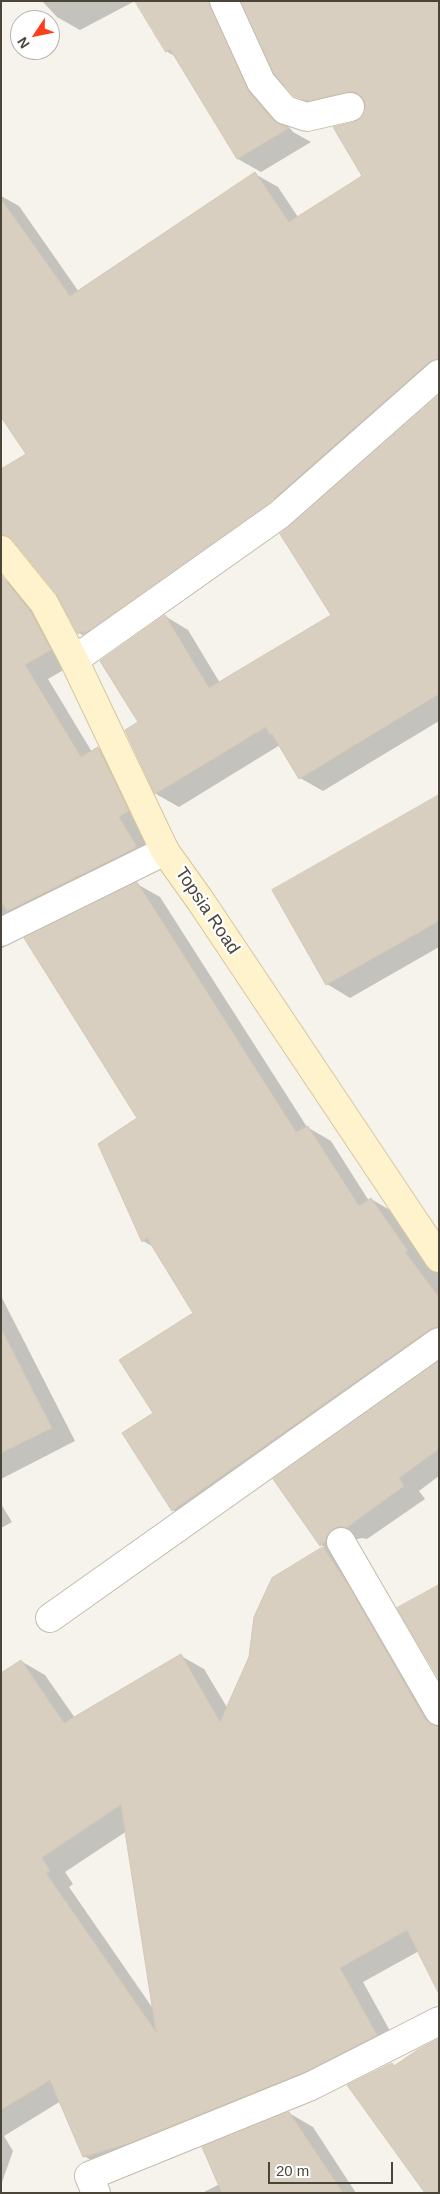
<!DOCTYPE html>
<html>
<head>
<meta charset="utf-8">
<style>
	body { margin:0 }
	#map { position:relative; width:440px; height:2194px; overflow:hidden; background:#f6f3ec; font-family:Arial,sans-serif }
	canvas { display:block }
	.frame { position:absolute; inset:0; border:2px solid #4b4439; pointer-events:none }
	.north { position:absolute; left:10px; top:10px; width:50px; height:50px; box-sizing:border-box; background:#fff; border:1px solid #b7b4b0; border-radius:50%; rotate:236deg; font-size:14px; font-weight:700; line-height:20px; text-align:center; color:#4b4439 }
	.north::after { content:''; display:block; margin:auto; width:18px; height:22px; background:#fc3f1d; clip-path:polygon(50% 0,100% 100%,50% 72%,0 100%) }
	.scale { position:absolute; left:268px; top:2162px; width:125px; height:22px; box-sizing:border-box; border:2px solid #4b4439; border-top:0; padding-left:6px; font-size:15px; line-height:18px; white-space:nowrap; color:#4b4439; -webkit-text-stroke:4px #fff; paint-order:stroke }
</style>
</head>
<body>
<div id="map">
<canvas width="440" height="2194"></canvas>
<div class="frame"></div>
<div class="north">N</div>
<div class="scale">20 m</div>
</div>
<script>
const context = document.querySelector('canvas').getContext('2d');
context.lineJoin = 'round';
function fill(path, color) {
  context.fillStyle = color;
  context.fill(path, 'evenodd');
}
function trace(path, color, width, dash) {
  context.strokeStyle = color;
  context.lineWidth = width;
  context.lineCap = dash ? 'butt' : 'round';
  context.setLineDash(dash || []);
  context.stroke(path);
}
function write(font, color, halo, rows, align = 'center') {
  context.font = font + ' Arial,sans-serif';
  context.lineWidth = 4.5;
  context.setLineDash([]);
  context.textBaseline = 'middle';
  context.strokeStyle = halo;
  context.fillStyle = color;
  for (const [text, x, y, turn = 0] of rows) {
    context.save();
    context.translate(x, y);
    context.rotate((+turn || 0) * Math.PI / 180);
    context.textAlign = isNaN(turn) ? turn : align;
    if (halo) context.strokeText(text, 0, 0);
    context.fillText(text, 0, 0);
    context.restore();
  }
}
fill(new Path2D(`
	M 42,1 L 135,1 L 80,30 L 57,17 Z
	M 136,1 L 239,1 L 269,103 L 293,132 L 311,142 L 261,172 L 238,159 L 176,57 L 166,51 Z
	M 439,1 L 439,386 L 102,646 L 79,633 L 28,454 L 1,414 L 1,196 L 19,206 L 79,292 L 255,174 L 278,187 L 298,217 L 364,176 L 335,128 L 361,120 L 366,112 L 366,105 L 332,113 L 310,101 L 310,104 L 318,109 L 295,95 ZM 274,498 L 275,500 L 90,631 L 90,628 Z
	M 439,397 L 439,721 L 323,791 L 300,778 L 280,745 L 179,807 L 156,794 L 126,731 L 139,723 L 165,616 L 188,630 L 220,683 L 332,616 Z
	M 4,580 L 28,594 L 74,664 L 48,679 L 92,752 L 98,748 L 122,762 L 160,861 L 11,937 L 9,944 L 1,949 L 1,582 Z
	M 439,796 L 439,947 L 350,998 L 327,984 L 274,891 Z
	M 137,884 L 160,897 L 307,1127 L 331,1141 L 369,1201 L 371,1199 L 395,1213 L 439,1266 L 439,1353 L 197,1524 L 173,1510 L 124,1433 L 155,1413 L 195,1313 L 154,1247 L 143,1241 L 139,1119 Z
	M 1,1296 L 75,1441 L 1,1479 Z
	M 439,1363 L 439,1476 L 419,1491 L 425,1499 L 367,1539 L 362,1538 L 354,1540 L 439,1716 L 439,1991 L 419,1951 L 363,1982 L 400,2049 L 108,2170 L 84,2156 L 61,2101 L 4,2136 L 13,2151 L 1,2185 L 1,1675 L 21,1661 L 45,1675 L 75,1718 L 181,1656 L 204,1669 L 228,1709 L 251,1658 L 273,1579 L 325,1547 L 321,1545 ZM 127,1831 L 154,2010 L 69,1887 L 73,1884 L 65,1872 Z
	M 1,1504 L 12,1522 L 1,1528 Z
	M 289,2113 L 313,2127 L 356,2193 L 202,2193 L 220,2184 Z`), '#0003');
const building = new Path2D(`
	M 135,1 L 209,1 L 249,92 L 274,121 L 289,128 L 237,159 L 170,49 L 166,52 Z
	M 241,1 L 439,1 L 439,359 L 429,362 L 269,503 L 84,634 L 82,631 L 78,634 L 56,593 L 13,540 L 7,536 L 1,535 L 1,469 L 26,454 L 1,417 L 1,199 L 70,296 L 255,172 L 289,222 L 362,176 L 333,127 L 354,122 L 361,118 L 365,111 L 365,103 L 362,97 L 355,92 L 347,92 L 308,101 L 294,96 L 274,74 Z
	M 439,395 L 439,694 L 299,779 L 272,734 L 270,735 L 266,727 L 155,794 L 125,730 L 138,722 L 100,661 L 165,615 L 209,688 L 331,615 L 280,534 Z
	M 1,575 L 31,612 L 51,650 L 25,665 L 81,757 L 98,747 L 129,811 L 119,817 L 137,847 L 7,911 L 1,902 Z
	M 439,795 L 439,921 L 326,985 L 272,890 Z
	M 137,882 L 296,1132 L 308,1126 L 359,1206 L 371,1198 L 408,1251 L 405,1252 L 439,1297 L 439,1327 L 430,1329 L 172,1511 L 122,1433 L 153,1413 L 119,1360 L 193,1313 L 147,1238 L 142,1242 L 98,1144 L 137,1118 L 24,938 Z
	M 1,1328 L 52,1428 L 1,1453 Z
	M 439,1361 L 439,1449 L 399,1478 L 404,1486 L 346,1528 L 340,1526 L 333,1529 L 327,1535 L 325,1542 L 320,1546 L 273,1479 Z
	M 323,1547 L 350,1588 L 425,1719 L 431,1724 L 439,1727 L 439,1994 L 407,1930 L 340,1968 L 377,2035 L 305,2072 L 127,2144 L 83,2157 L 50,2080 L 1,2110 L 1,1673 L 21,1660 L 64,1723 L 181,1654 L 220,1722 L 249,1657 L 254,1617 L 272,1578 ZM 121,1805 L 156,2032 L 46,1873 L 50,1871 L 42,1858 Z
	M 439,1585 L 439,1679 L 397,1608 Z
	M 439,2039 L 439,2193 L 425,2193 L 347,2085 L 392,2063 L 394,2066 L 419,2049 Z
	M 289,2112 L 343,2193 L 222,2193 L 202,2147 Z`);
fill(building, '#d8cfc1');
trace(building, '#d3c7b4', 1);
const street = new Path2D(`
	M 224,1 L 261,82 L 285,110 L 307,117 L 350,107
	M 74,660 L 279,515 L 439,374
	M 1,932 L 165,851
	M 341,1542 L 439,1711
	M 50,1618 L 439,1342
	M 96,2193 L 89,2176 L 311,2086 L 439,2021`);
const secondary = new Path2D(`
	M 1,550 L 44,603 L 74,660 L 165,851 L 202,903 L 439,1258`);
trace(street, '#c2bbae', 30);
trace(secondary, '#d6c79b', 30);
trace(street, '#fff', 28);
trace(secondary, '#fff3cd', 28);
write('18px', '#4b4439', '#fff', [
	["Topsia Road",207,911,56]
]);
</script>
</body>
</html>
